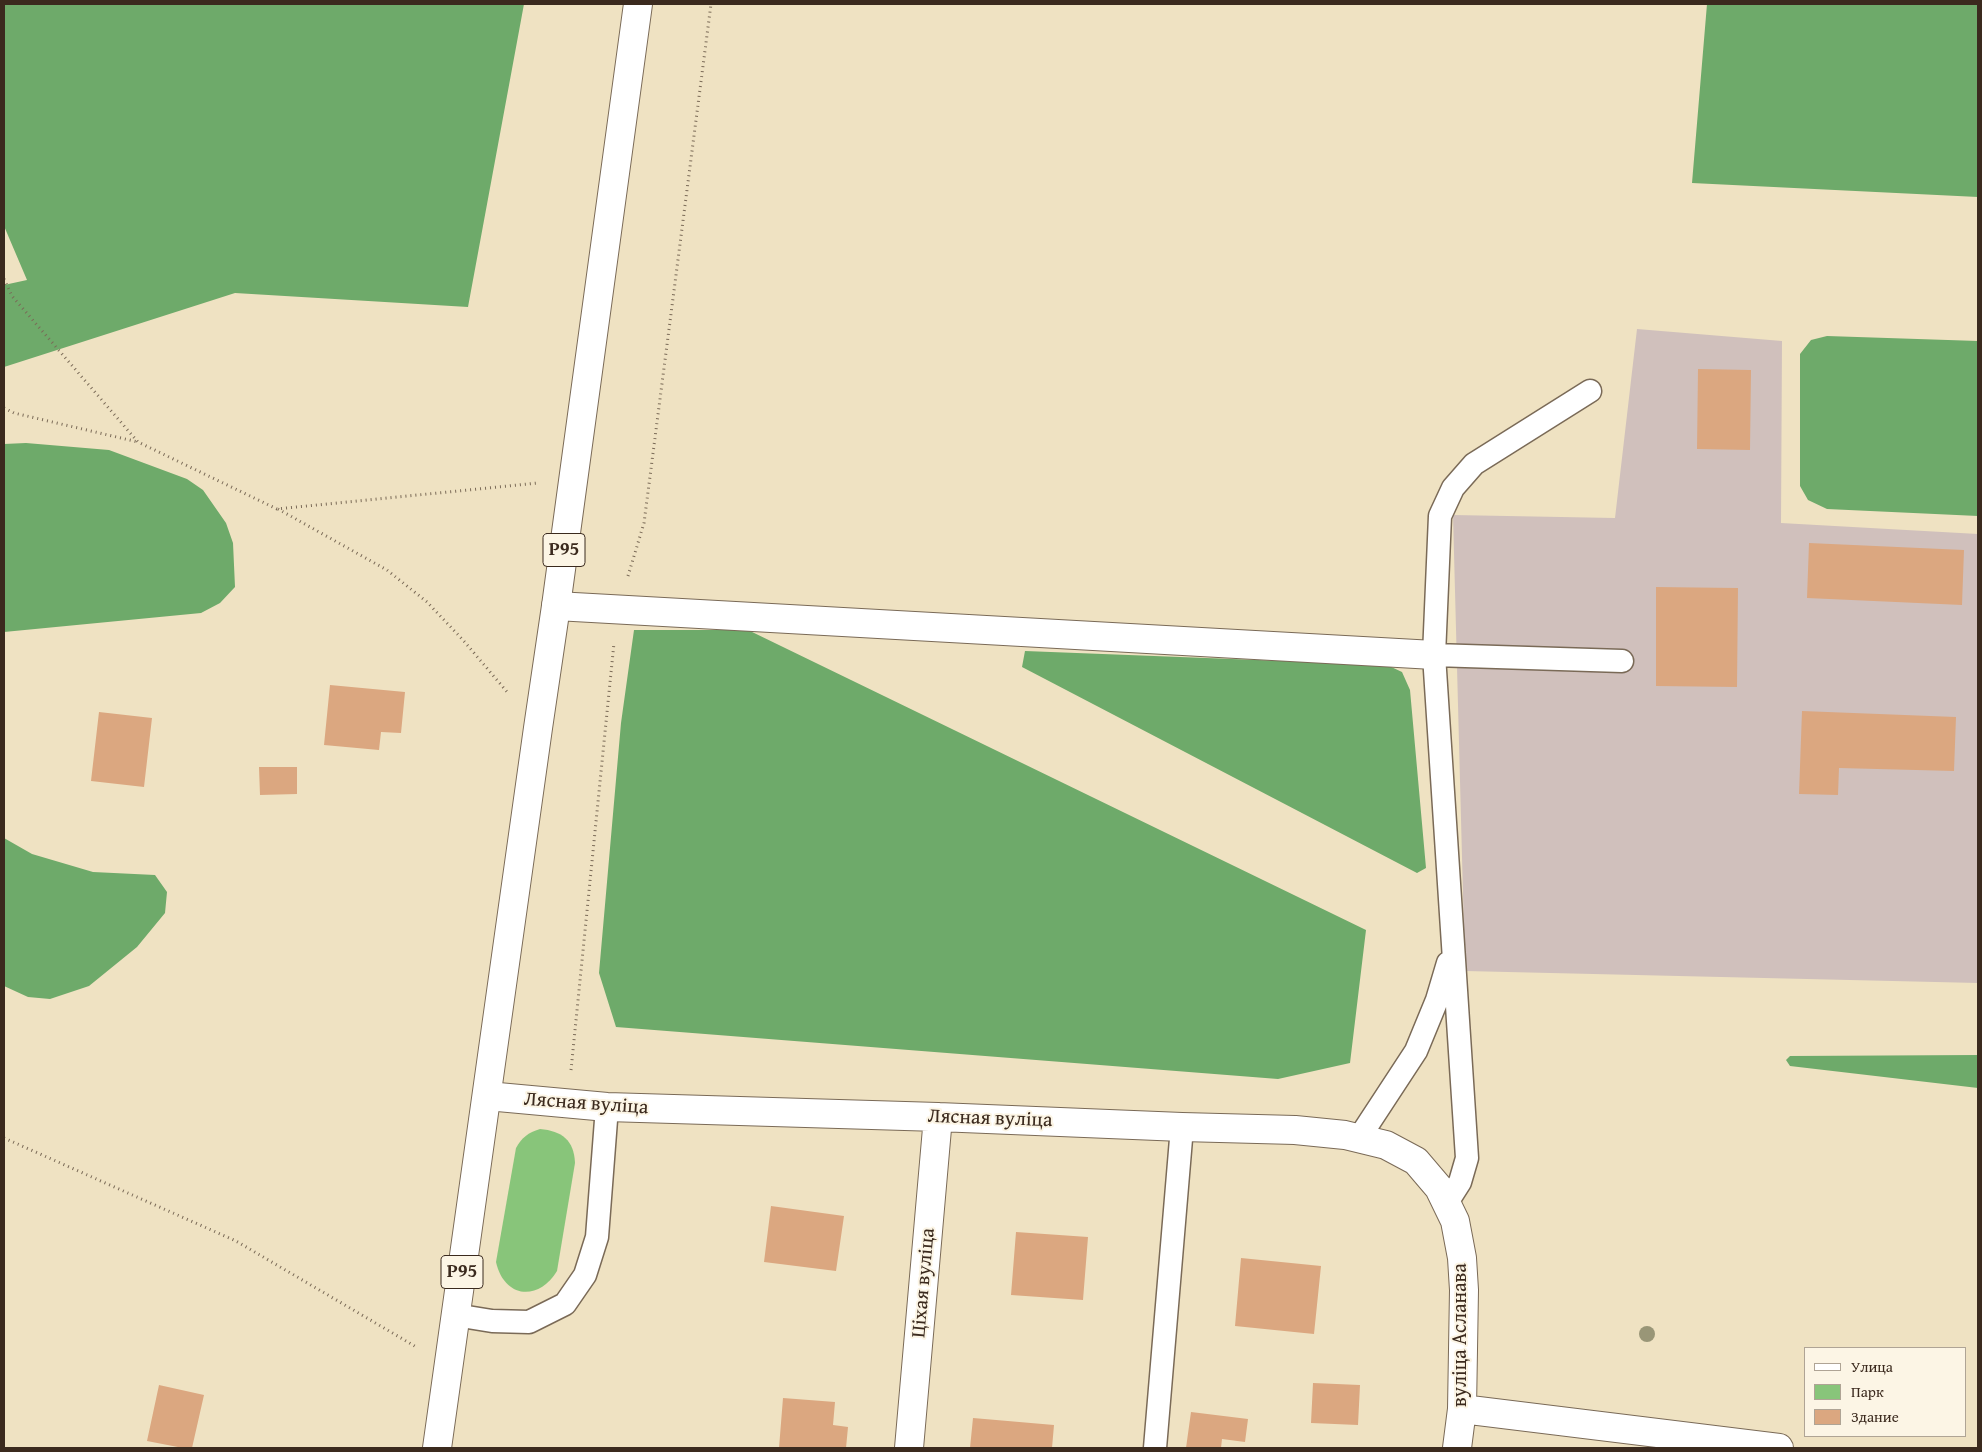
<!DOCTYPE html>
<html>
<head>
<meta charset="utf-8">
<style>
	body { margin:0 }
	#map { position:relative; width:1982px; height:1452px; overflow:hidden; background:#efe2c2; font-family:"Gentium Book Plus",serif }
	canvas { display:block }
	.frame { position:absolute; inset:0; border:5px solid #3b2a1e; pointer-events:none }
	.legend { position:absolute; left:1804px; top:1347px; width:162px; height:90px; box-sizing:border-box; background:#fcf5e5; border:1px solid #afa495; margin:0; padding:6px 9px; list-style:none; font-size:15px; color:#3b2a1e }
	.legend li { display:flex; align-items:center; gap:10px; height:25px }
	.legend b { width:25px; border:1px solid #afa495 }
</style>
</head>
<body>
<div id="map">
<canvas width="1982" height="1452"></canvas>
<div class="frame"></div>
<ul class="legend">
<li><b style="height:6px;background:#fff"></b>Улица</li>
<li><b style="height:14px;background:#88c57a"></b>Парк</li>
<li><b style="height:14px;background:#dba780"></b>Здание</li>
</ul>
</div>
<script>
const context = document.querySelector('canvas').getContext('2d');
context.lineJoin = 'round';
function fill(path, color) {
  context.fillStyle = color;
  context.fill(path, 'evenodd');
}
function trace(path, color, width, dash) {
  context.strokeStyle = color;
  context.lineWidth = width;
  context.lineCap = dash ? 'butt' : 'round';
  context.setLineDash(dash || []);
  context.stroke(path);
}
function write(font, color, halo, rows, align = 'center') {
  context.font = font + ' "Gentium Book Plus",serif';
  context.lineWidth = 4;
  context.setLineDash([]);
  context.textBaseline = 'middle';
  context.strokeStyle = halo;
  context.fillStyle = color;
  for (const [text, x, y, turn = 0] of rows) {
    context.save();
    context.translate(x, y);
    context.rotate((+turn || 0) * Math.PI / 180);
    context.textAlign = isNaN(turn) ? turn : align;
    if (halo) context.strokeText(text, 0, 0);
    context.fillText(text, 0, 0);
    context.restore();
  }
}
fill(new Path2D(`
	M 1637,329 L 1782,341 L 1781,523 L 1978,534 L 1978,983 L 1465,971 L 1453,515 L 1615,518 Z`), '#d0c0bc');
fill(new Path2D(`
	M 540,1129 C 562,1131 574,1140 575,1163 L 557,1271 C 538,1302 504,1298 496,1262 L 516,1148 C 522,1137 528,1133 540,1129 Z`), '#88c57a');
fill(new Path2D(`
	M 4,4 L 524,4 L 468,307 L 235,293 L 4,367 L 4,285 L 27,280 L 4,226 Z
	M 1707,4 L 1978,4 L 1978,197 L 1692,183 Z
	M 1827,336 L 1978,341 L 1978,516 L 1827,509 L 1808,500 L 1800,486 L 1800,354 L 1811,340 Z
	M 26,443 L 109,450 L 187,479 L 203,490 L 226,523 L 233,543 L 235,587 L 220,603 L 201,613 L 4,632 L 4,444 Z
	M 634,630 L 748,630 L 1366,930 L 1350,1063 L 1278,1079 L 616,1027 L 599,973 L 621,723 Z
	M 1025,651 L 1387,665 L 1402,672 L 1410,690 L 1426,868 L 1417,873 L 1022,667 Z
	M 4,838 L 32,854 L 93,872 L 155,875 L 167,892 L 165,913 L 137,947 L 89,986 L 50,999 L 28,997 L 4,986 Z
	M 1978,1055 L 1978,1088 L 1790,1066 L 1786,1060 L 1790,1056 Z`), '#6eaa6a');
fill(new Path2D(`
	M 1698,369 L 1751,370 L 1750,450 L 1697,449 Z
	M 1809,543 L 1964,550 L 1962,605 L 1807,598 Z
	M 1656,587 L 1738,588 L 1737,687 L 1656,686 Z
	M 330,685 L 405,692 L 401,733 L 381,732 L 379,750 L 324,745 Z
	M 1802,711 L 1956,717 L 1954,771 L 1839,768 L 1838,795 L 1799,794 Z
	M 99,712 L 152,718 L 144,787 L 91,781 Z
	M 259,767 L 297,767 L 297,794 L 260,795 Z
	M 771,1206 L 844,1216 L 836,1271 L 764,1262 Z
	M 1016,1232 L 1088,1237 L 1083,1300 L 1011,1295 Z
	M 1241,1258 L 1321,1266 L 1314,1334 L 1235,1326 Z
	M 1313,1383 L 1360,1385 L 1358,1425 L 1311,1423 Z
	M 159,1385 L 204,1395 L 192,1448 L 183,1448 L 147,1441 Z
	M 783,1398 L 835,1402 L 833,1425 L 848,1427 L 846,1448 L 779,1448 Z
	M 1191,1412 L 1248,1419 L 1245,1442 L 1222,1439 L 1221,1448 L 1186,1448 Z
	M 973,1418 L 1054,1425 L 1052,1448 L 970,1448 Z`), '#dba780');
const service = new Path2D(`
	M 1434,655 L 1622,661
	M 1359,1138 L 1416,1051 L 1437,1000 L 1448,963
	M 1446,1204 L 1460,1182 L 1467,1158 L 1434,655 L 1440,516 L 1453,488 L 1474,464 L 1590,391
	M 455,1315 L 492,1321 L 529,1322 L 565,1304 L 585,1275 L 597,1237 L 607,1107
	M 1155,1448 L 1182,1127`);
const minor = new Path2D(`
	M 556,606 L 1434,655
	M 487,1096 L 607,1107 L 938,1117 L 1182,1127 L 1295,1130 L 1345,1135 L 1386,1145 L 1416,1161 L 1439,1188 L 1455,1221 L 1462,1258 L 1464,1290 L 1462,1409 L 1457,1448
	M 1462,1409 L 1779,1448
	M 909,1448 L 938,1117`);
const primary = new Path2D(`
	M 437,1448 L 538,728 L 556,606 L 638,4`);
trace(service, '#7a6a57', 25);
trace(minor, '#7a6a57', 30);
trace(primary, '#7a6a57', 30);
trace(new Path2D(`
	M 4,279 L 12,296 L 138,442 L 277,509 L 538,483
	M 4,408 L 14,413 L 138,442
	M 278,509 L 387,570 L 427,602 L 463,640 L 508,693
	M 628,576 L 644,523 L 711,4
	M 571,1070 L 614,643
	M 4,1138 L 236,1241 L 418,1348`), '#7a6a57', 3, [1, 4]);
trace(service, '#fff', 22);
trace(minor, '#fff', 28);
trace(primary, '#fff', 28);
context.fillStyle = '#999677';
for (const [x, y] of [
	[1647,1334]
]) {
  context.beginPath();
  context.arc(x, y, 8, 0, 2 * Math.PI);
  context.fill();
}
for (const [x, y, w] of [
	[564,550,42],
	[462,1272,42]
]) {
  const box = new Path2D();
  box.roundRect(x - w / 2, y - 16.5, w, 33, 4);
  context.fillStyle = '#fcf5e5';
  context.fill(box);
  trace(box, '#3b2a1e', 1);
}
write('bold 19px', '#3b2a1e', null, [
	["Р95",564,550],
	["Р95",462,1272]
]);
write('20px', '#3b2a1e', '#fcf5e5', [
	["Лясная вуліца",586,1104,4],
	["Лясная вуліца",990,1119,2],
	["Ціхая вуліца",924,1283,-85],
	["вуліца Асланава",1461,1335,-90]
]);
</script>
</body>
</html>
